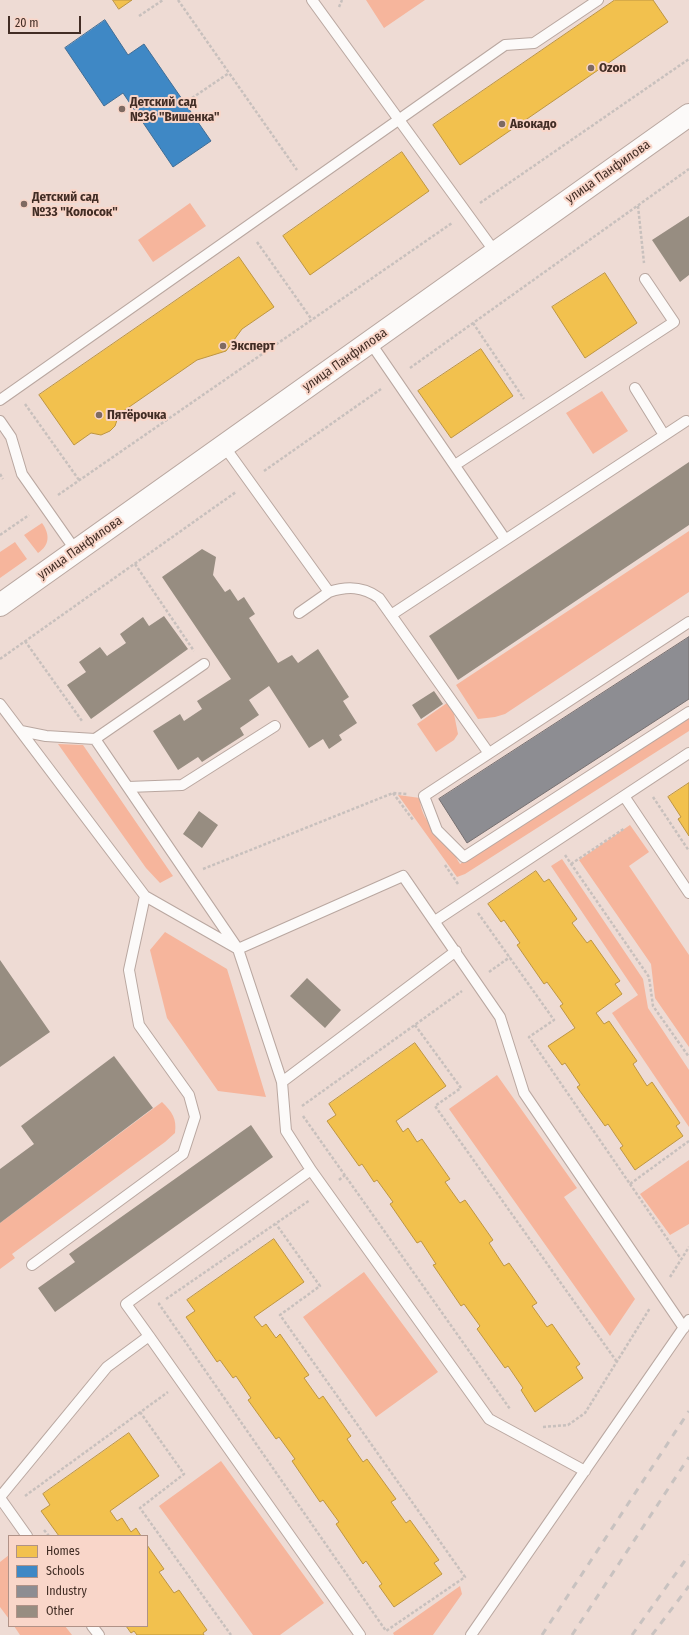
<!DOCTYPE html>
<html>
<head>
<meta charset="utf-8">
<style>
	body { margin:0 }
	#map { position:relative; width:689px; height:1635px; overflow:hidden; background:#eedbd4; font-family:"Fira Sans Condensed",sans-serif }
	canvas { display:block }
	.legend { position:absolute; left:8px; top:1535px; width:140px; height:92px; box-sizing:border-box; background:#f9d6c9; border:1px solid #b09287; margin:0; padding:5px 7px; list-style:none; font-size:12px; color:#422d25 }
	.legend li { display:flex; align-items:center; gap:8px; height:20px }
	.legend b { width:20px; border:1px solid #b09287 }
	.scale { position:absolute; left:8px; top:16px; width:73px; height:18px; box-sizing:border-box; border:2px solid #422d25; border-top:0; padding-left:5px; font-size:12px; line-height:14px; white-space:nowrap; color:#422d25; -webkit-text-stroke:3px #f9d6c9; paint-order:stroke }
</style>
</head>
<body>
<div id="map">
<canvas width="689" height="1635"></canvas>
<ul class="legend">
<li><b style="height:11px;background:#f2c14e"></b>Homes</li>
<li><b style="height:11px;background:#3f88c5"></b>Schools</li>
<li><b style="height:11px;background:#8d8d92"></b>Industry</li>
<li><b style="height:11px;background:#978d81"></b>Other</li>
</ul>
<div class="scale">20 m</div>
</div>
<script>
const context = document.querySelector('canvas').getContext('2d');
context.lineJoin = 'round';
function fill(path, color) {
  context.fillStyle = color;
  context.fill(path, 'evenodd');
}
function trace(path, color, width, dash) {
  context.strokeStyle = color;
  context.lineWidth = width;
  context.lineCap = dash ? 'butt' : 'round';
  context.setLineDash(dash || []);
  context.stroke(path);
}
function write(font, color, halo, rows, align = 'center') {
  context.font = font + ' "Fira Sans Condensed",sans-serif';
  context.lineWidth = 4;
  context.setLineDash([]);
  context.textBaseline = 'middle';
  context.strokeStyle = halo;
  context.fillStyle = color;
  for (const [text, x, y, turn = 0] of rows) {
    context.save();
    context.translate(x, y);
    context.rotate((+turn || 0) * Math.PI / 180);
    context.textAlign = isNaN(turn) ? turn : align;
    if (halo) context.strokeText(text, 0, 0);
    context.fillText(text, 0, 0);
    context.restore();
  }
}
fill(new Path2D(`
	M 366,0 L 425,0 L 384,28 Z
	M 190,203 L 206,226 L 153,262 L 138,240 Z
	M 602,391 L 628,431 L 593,454 L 566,413 Z
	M 42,523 C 50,534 50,545 38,553 L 24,535 Z
	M 689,531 L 689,592 L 505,714 L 495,717 L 478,719 L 456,685 Z
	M 15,542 L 27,559 L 0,578 L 0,552 Z
	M 447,703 L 454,714 L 458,734 L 454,740 L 436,752 L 417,724 Z
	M 689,716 L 689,731 L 465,874 L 457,877 L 398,795 L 420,798 C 420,821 440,834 452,850 C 455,854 457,860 460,864 Z
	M 58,744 L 83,745 L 173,876 L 160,883 L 146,868 Z
	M 630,825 L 649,852 L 629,866 L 689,955 L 689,1047 L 655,998 L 651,964 L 579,860 Z
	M 562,859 L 643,979 L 648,1008 L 689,1070 L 689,1127 L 612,1013 L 638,995 L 551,866 Z
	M 165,932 L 227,969 L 266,1097 L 218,1091 L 167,1018 L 150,950 Z
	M 497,1075 L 577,1188 L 564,1197 L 635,1299 L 610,1336 L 449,1109 Z
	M 162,1102 C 172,1112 177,1118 175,1133 L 165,1142 L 12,1254 L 15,1258 L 0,1269 L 0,1223 Z
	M 689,1160 L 689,1224 L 670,1235 L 640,1194 Z
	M 364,1272 L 438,1372 L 376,1417 L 303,1317 Z
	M 221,1461 L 324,1603 L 280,1635 L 253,1635 L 159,1506 Z
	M 9,1555 L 9,1619 L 0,1607 L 0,1562 Z
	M 460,1586 L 462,1594 L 433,1635 L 394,1635 L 393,1633 Z
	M 14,1626 L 65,1626 L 72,1635 L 20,1635 Z`), '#f6b59c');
const homes = new Path2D(`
	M 113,0 L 132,0 L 119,9 Z
	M 615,0 L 653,0 L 668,22 L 460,165 L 433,125 Z
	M 402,152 L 429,191 L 310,275 L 283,236 Z
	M 239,257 L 274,307 L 242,329 L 226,351 L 197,360 L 119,414 L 115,426 L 110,431 L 101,435 L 91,433 L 74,445 L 39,395 Z
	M 605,273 L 637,323 L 585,358 L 552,307 Z
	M 481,349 L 513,396 L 451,438 L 418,391 Z
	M 689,783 L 689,836 L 678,819 L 681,817 L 668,797 Z
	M 536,871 L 544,882 L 549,879 L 577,919 L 572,923 L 587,943 L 591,940 L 620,981 L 615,984 L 622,994 L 596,1013 L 604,1024 L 609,1021 L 637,1061 L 633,1064 L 647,1086 L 652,1082 L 680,1123 L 676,1126 L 683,1136 L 635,1170 L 620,1148 L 623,1146 L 616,1136 L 608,1124 L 605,1126 L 577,1087 L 580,1085 L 565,1063 L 562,1065 L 548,1046 L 575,1028 L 560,1006 L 563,1004 L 547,982 L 544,984 L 517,945 L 520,943 L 504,920 L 501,922 L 488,904 Z
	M 415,1043 L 446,1086 L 396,1121 L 403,1132 L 408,1128 L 417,1142 L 422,1139 L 450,1179 L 445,1182 L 460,1203 L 465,1200 L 493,1240 L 489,1243 L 504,1266 L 509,1263 L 537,1303 L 532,1306 L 547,1327 L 552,1324 L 580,1364 L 576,1367 L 583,1378 L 535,1412 L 521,1390 L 523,1388 L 508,1366 L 505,1368 L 477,1329 L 480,1326 L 464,1304 L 461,1306 L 433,1265 L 436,1264 L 421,1241 L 417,1243 L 390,1204 L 393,1202 L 377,1180 L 374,1182 L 362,1164 L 359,1166 L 327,1121 L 336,1115 L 329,1104 Z
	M 274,1239 L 304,1282 L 254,1317 L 262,1327 L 266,1324 L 276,1338 L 280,1334 L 309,1375 L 304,1378 L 319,1399 L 323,1396 L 351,1436 L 347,1439 L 363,1462 L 367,1459 L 396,1499 L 391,1502 L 406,1523 L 410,1520 L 439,1560 L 434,1563 L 442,1574 L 394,1607 L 379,1586 L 382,1584 L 366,1561 L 363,1564 L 336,1524 L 339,1522 L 323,1500 L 320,1502 L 292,1461 L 295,1459 L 279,1437 L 276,1439 L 248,1400 L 251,1398 L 236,1376 L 233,1378 L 220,1360 L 217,1362 L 186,1317 L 195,1311 L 187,1300 Z
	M 129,1433 L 159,1476 L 110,1511 L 117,1521 L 122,1518 L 131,1532 L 136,1528 L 141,1536 L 59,1536 L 41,1511 L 50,1505 L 43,1494 Z
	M 147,1545 L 164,1569 L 159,1572 L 174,1593 L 179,1590 L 207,1630 L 203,1633 L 204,1635 L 137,1635 L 134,1631 L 131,1633 L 126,1626 L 147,1626 Z`);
fill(homes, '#f2c14e');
trace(homes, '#bd9542', 1);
const schools = new Path2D(`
	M 105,20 L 128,55 L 144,44 L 211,141 L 173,167 L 123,93 L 104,106 L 65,48 Z`);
fill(schools, '#3f88c5');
trace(schools, '#406d95', 1);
const industry = new Path2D(`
	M 689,637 L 689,699 L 467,843 L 439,799 Z`);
fill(industry, '#8d8d92');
trace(industry, '#767071', 1);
fill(new Path2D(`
	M 689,216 L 689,275 L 680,282 L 652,240 Z
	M 689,462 L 689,525 L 458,680 L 429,636 Z
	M 202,549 L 216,557 L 213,575 L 225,592 L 230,589 L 238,601 L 244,597 L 255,614 L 249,618 L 278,663 L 292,655 L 298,663 L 318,649 L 349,697 L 343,701 L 357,723 L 339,735 L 342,740 L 329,749 L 323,739 L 309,748 L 269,686 L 249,700 L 259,715 L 240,728 L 244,735 L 202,762 L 198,757 L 178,770 L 153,731 L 180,714 L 184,721 L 202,709 L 197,701 L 231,679 L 162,577 Z
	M 164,616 L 188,649 L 91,719 L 67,685 L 86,672 L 79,662 L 100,647 L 107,656 L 126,643 L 120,634 L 143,617 L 149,626 Z
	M 434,691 L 443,704 L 421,719 L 412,705 Z
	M 199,811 L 218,825 L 202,848 L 183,834 Z
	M 0,960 L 50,1032 L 0,1067 Z
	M 307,978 L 341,1010 L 325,1028 L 290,996 Z
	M 114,1056 L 153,1108 L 0,1223 L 0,1169 L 34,1144 L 21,1126 Z
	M 251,1125 L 273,1157 L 55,1312 L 38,1288 L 75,1262 L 69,1254 Z`), '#978d81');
const service = new Path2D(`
	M 312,0 L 495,252
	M 370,342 L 505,539
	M 635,388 L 664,435
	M 0,400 L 505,45 L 534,43 L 598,0
	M 0,421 L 11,437 L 22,474 L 76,551
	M 224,446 L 329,592 C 347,586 363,586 379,598 L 488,752
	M 455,465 L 674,322 L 645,279
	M 299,613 L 329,592
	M 391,615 L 686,421
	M 689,622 L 424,796 L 437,830 L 464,857 L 689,712
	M 0,704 L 145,896 L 238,949 L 282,1082
	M 21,731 L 46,736 L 95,739 L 238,949 L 403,876 L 500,1017 L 524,1093 L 684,1328
	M 95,739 L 204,664
	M 128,787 L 182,785 L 275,726
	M 624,796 L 689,893
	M 435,921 L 689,753
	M 311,1170 L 489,1419 L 585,1471
	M 32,1265 L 183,1154 L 195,1117 L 189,1095 L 139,1025 L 129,970 L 145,896
	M 149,1336 L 360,1635
	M 0,1497 L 107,1367 L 149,1336 L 126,1304 L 311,1170 L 286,1131 L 282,1082 L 456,951
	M 0,1498 L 27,1536
	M 92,1626 L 99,1635
	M 471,1635 L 689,1320`);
const secondary = new Path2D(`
	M 0,605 L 689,115`);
trace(service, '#b9a7a0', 12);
trace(secondary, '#b9a7a0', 24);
trace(new Path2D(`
	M 178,0 L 297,170
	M 339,7 L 342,0
	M 139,16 L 163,0
	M 192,98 L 229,73
	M 480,203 L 689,59
	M 638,206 L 644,263
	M 257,242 L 312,320
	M 473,323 L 524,399
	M 410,368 L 689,169
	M 25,404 L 79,480
	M 264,471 L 381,389
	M 0,474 L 3,479
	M 58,495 L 452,223
	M 0,535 L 29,515
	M 135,564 L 194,651
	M 25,641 L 82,721
	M 0,659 L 236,492
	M 393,793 L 413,820
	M 653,797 L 689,851
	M 565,855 L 649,977 L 653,1006 L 689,1057
	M 571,864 L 625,828
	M 445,865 L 458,884
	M 203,869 L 393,793 L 407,794
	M 478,913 L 554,1020 L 529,1037 L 630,1184 L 689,1141
	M 489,972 L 510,957
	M 415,1025 L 461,1088 L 435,1106 L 617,1362
	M 302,1106 L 462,991
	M 303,1116 L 510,1409
	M 339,1180 L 345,1175
	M 630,1184 L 681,1259
	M 670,1277 L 689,1247
	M 166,1299 L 310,1200
	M 160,1303 L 159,1304 L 386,1631 L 465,1577 L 280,1315 L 320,1286 L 276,1224
	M 140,1412 L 184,1474 L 140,1508 L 231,1635
	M 543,1427 L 568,1425 L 585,1413 L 650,1308
	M 25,1496 L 168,1392
	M 44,1530 L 49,1536`), '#c8c0bd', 2.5, [3, 2]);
trace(service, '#fcfaf9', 10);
trace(secondary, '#fcfaf9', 22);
trace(new Path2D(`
	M 542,1635 L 689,1411
	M 572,1635 L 689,1457
	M 632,1635 L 689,1555
	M 652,1635 L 689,1586`), '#c8c2c0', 3, [7, 7]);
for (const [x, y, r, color] of [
	[591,68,4,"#7e6a62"],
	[122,109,4,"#7e6a62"],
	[502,124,4,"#7e6a62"],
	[24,204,4,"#7e6a62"],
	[223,346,4,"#7e6a62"],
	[99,415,4,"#7e6a62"]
]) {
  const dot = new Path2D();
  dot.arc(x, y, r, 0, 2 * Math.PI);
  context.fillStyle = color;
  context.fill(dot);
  trace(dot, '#f9d6c9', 1.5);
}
write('bold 13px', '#422d25', '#f9d6c9', [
	["Ozon",599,68],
	["Детский сад",130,102],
	["№36 \"Вишенка\"",130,117],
	["Авокадо",510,124],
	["Детский сад",32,197],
	["№33 \"Колосок\"",32,212],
	["Эксперт",231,346],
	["Пятёрочка",107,415]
], 'left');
write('13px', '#422d25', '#f9d6c9', [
	["улица Панфилова",608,172,-35],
	["улица Панфилова",345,360,-35],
	["улица Панфилова",80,548,-35]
]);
</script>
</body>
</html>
